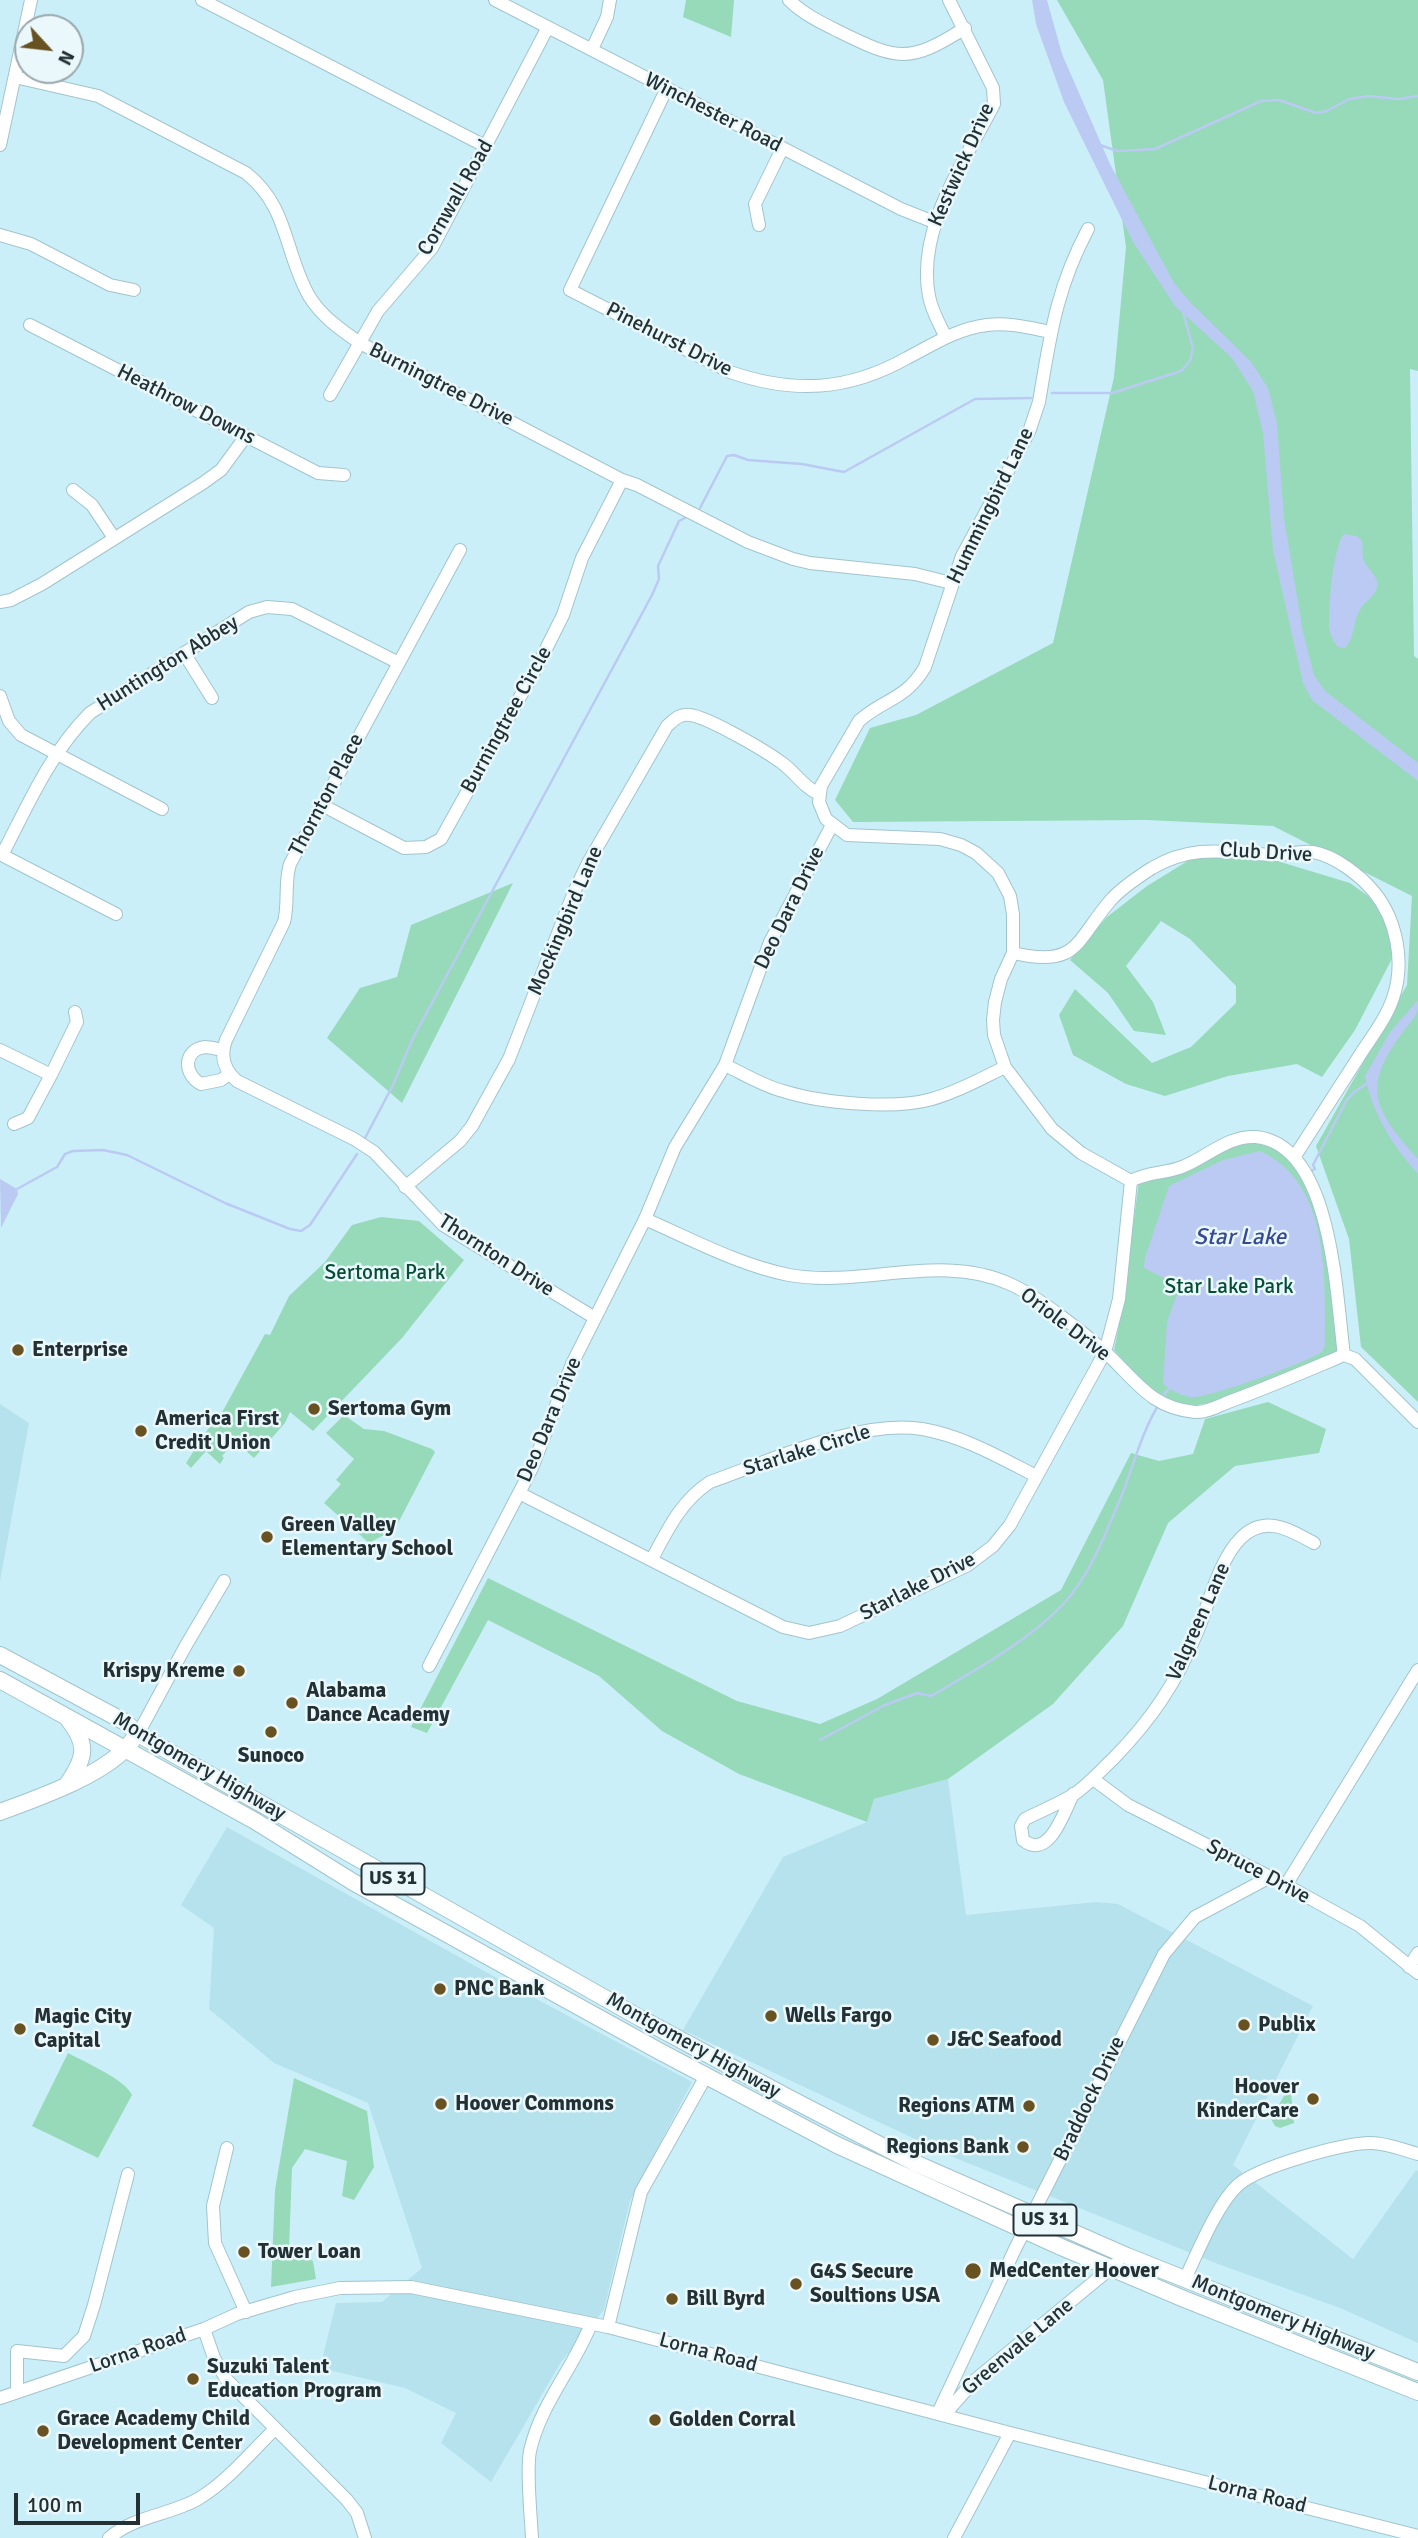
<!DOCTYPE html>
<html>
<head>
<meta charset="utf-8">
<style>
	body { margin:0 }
	#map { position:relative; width:1418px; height:2538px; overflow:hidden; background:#cbeff9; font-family:Signika,sans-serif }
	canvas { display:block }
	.north { position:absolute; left:14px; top:14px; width:70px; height:70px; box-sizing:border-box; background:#eaf8fc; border:2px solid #9aa8ac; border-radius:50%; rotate:117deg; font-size:19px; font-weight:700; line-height:28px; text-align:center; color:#233034 }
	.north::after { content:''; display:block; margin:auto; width:24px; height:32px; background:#695222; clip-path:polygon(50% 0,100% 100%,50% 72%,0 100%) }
	.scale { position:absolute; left:14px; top:2493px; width:126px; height:32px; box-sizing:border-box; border:4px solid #233034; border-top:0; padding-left:9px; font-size:21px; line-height:24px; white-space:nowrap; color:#233034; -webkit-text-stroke:5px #eaf8fc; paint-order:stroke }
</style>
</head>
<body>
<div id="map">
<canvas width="1418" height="2538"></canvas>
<div class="north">N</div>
<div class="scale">100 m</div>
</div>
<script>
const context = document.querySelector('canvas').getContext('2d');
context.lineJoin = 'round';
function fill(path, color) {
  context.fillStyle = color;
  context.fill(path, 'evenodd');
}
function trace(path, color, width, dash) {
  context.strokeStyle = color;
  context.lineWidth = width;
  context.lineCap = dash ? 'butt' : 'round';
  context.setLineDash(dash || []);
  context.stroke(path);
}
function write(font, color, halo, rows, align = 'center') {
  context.font = font + ' Signika,sans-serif';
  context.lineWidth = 5;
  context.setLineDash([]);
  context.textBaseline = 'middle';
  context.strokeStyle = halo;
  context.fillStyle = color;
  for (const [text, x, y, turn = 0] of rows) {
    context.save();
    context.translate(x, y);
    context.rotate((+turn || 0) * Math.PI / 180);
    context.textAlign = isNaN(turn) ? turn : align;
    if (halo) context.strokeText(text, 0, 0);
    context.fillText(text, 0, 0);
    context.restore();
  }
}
fill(new Path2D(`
	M 0,1404 L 29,1423 L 0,1581 Z
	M 948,1779 L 966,1915 L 1096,1902 L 1118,1904 L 1313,2006 L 1233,2165 L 1353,2259 L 1416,2170 L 1418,2171 L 1418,2343 L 1340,2308 L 1218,2264 L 953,2157 L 683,2030 L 783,1857 L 867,1822 L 874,1799 Z
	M 227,1827 L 484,1971 L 692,2082 L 630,2201 L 604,2310 L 561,2362 L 491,2482 L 441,2443 L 456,2413 L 405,2388 L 320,2368 L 336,2303 L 382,2302 L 422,2268 L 368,2103 L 274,2063 L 209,2009 L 214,1928 L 181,1905 Z`), '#b5e2ed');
fill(new Path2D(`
	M 686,0 L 734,0 L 731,37 L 683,17 Z
	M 1057,0 L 1418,0 L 1418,371 L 1410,369 L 1414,656 L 1418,659 L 1418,1402 L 1361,1347 L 1349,1239 L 1316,1146 L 1407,985 L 1412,896 L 1273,826 L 1147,820 L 853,822 L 835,800 L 870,728 L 916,715 L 1053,643 L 1114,377 L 1126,247 L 1103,80 Z
	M 1207,849 L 1274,860 L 1350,883 L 1392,913 L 1397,949 L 1355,1030 L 1322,1077 L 1297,1064 L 1228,1076 L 1165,1096 L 1126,1084 L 1073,1055 L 1059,1015 L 1075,989 L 1152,1063 L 1191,1047 L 1236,1003 L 1236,986 L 1190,939 L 1161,921 L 1126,966 L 1153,1002 L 1166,1035 L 1134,1031 L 1108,993 L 1070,960 L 1107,917 L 1147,886 Z
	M 513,883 L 402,1103 L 327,1038 L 360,988 L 397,977 L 411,925 Z
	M 1258,1142 L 1277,1150 L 1293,1163 L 1308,1188 L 1325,1227 L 1338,1351 C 1305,1366 1212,1412 1180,1405 C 1154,1399 1131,1368 1114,1350 L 1122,1310 L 1139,1181 L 1234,1144 Z
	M 381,1217 L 419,1221 L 464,1260 L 402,1338 L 313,1431 L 290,1412 L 285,1423 L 254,1458 L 238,1444 L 232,1449 L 230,1447 L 222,1456 L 224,1458 L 220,1464 L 206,1451 L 191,1468 L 186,1463 L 208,1429 L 219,1418 L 265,1334 L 270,1335 L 289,1296 L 325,1262 L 352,1225 Z
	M 1268,1402 L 1326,1429 L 1319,1453 L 1235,1466 L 1168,1523 L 1123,1626 L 1053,1704 L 948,1779 L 874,1799 L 867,1822 L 739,1774 L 662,1731 L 599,1676 L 488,1620 L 427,1733 L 411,1727 L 488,1578 L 737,1701 L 820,1724 L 877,1699 L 1061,1590 L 1131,1453 L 1159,1461 L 1193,1454 L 1205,1419 Z
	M 344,1415 L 364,1429 L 384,1431 L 432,1449 L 435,1452 L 395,1529 L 369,1543 L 324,1503 L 341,1484 L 336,1480 L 354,1459 L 326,1433 Z
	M 68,2053 C 84,2062 125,2079 132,2095 L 98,2158 L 32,2126 Z
	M 294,2078 L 367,2111 L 374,2167 L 354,2200 L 342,2196 L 347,2161 L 305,2149 L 292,2168 L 289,2249 L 313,2261 L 316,2279 L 271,2287 L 275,2190 Z
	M 1291,2093 L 1294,2123 L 1280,2128 L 1275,2126 L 1271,2119 L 1285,2094 Z`), '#96dab9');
fill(new Path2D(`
	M 1032,0 L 1047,0 L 1062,54 L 1110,164 L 1174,283 L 1190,302 L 1251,362 L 1268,388 L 1277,423 L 1284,518 L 1303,632 L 1314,675 L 1325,691 L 1418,763 L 1418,781 L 1312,700 L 1303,683 L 1273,550 L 1263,433 L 1253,391 L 1232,358 L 1175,306 L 1133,242 L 1064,102 L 1036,24 Z
	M 1344,534 L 1357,536 L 1362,541 C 1363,546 1362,553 1363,558 C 1365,567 1374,572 1377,581 C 1380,593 1367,600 1361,608 C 1352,621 1356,637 1345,648 L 1338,647 C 1335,643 1331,638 1330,632 C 1327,616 1333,546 1344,534 Z
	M 1418,1000 C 1418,1018 1413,1018 1403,1032 C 1360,1089 1375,1110 1418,1159 L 1418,1174 C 1392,1145 1373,1115 1365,1076 L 1390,1032 Z
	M 1260,1151 C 1331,1183 1325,1280 1325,1346 C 1322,1351 1323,1352 1318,1354 C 1299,1365 1212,1397 1193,1397 C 1181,1397 1172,1390 1163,1384 L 1167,1322 L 1180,1286 L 1144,1268 L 1145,1258 L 1169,1186 L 1223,1160 Z
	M 0,1179 L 17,1189 L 18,1194 L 1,1228 Z`), '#bbcaf3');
trace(new Path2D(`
	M 1100,145 L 1117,151 L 1155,149 L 1261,101 L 1279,100 L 1316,113 L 1327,111 L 1349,99 L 1368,96 L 1398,99 L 1418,96
	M 1052,393 L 1112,393 L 1181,371 L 1190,361 L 1193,348 L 1183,312
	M 700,508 L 727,456 L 734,455 L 748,460 L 802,464 L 844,472 L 975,399 L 1031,398
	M 364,1140 L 393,1085 L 413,1038 L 652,595 L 659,579 L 658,566 L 679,521 L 685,518
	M 1308,1173 L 1315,1169 L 1313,1165 L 1346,1101 L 1354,1092 L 1368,1083
	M 17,1189 L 57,1167 L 65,1154 L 73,1151 L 103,1150 L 127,1155 L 225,1203 L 290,1229 L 301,1231 L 310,1225 L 357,1154
	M 1162,1398 L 1169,1388
	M 820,1740 L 885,1705 L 917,1693 L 931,1696 C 974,1671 1033,1638 1066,1601 C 1090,1574 1105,1535 1119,1502 C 1133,1469 1140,1435 1159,1404`), '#bbcaf3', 2.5);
const minor = new Path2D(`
	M 202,0 L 485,146
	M 495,0 L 901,209 L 934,222
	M 789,0 C 803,14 822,23 840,32 C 897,60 909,64 965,28
	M 592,49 L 607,17 L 610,0
	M 15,77 L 98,96 L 246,173 C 289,207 284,252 309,296 C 321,316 341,330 360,343 L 622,480 L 637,485 L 748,542 L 793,559 L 810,563 L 915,574 L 951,583
	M 667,88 L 570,290 L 730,372 C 794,394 848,391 907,358 C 934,344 956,329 987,325 C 1008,322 1030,328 1051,332
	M 0,145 L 31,0
	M 759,225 L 755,204 L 782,149
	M 1088,229 C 1056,289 1050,337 1039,402 L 1029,432 L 962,556 L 925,667 C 906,700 883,699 859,721 L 821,786 L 819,802 L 826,819 L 847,835 L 940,839 L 961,845 L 976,853 L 998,873 L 1010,896 L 1013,914 L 1013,953 L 1001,979 L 995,1002 L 993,1020 L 994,1035 L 1005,1067 L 1052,1129 L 1081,1153 L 1131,1181
	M 0,235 L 31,244 L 110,285 L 134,290
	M 30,325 L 318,473 L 344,475
	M 945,336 C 939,323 931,309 929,296 C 916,229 965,161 994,104 L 993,88 L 949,0
	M 330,395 L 378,311 L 432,248 L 548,27
	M 73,490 L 92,505 L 114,538
	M 460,550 L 290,864 C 284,883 289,903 284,922 L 226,1040 C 220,1056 224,1070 237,1081 L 354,1139 L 374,1152 L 443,1225 L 595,1318
	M 0,602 L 11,600 L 42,584 L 203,483 L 221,470 L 246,436
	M 184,653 L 212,698
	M 0,696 L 9,721 L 21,735 L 162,809
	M 322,805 L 404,848 L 426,847 L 441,839 L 540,661 L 563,615 L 582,558 L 622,480
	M 0,854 L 116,914
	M 2,855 C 28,805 50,753 90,713 L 249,612 L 267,607 L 292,609 L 399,663
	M 1013,953 C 1078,968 1075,942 1110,901 C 1120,889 1138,877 1152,868 C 1195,843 1229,853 1276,855 C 1288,855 1301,850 1313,852 C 1335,856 1360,875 1374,892 C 1397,920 1405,963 1393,998 C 1386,1019 1370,1039 1358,1058 C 1337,1091 1316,1123 1295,1156
	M 0,1050 L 51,1075
	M 223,1050 C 217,1049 210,1047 205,1047 C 182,1050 184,1075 201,1084 L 221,1080 L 229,1074
	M 725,1065 C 744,1074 763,1086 783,1091 C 821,1103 894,1110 932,1099 C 958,1092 982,1078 1005,1067
	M 14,1124 L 28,1118 L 51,1075 L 77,1022 L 75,1012
	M 1131,1181 C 1149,1171 1165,1174 1182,1167 C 1206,1158 1228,1135 1256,1137 C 1333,1145 1336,1297 1344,1355
	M 405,1187 L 460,1141 L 472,1126 L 509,1059 L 574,892 L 588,863 L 667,726 C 674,720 680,713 690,715 C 708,717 766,751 782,763 C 796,773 803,787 819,794
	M 645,1219 C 691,1239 739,1265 789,1275 C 862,1288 941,1252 1010,1284 C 1037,1296 1083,1332 1105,1352 C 1136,1380 1150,1408 1195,1412 C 1207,1413 1220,1405 1231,1401 C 1269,1387 1306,1371 1344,1355
	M 1344,1355 L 1355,1359 L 1418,1422
	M 519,1493 L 783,1627 L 809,1633 L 840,1626 L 968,1565 L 993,1546 L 1010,1525 L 1105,1352 L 1119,1299 L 1131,1181
	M 652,1559 C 668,1529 681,1501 710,1482 C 770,1461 859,1419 922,1429 C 963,1436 999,1457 1036,1476
	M 429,1666 L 532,1468 L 572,1364 L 645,1219 L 675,1147 L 725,1065 L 770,942 L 832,825
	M 138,1734 L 185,1647 L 224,1581
	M 1093,1779 L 1128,1805 L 1286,1885 L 1360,1926 L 1418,1973
	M 1073,1794 C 1064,1812 1049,1861 1023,1840 L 1021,1826 L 1025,1819 C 1041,1811 1058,1804 1073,1795 C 1088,1785 1100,1771 1113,1759 C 1152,1719 1177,1682 1198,1630 C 1209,1603 1220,1558 1241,1538 C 1265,1514 1290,1530 1314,1543
	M 1286,1885 L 1418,1670
	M 1409,1967 L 1418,1953
	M 227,2148 L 213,2206 L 215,2243 L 246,2312
	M 1185,2279 C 1197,2254 1217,2204 1238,2185 C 1258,2167 1343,2143 1371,2143 C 1387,2143 1403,2150 1418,2154
	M 608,2327 L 641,2192 L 706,2076
	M 204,2329 L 214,2358 L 226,2379 L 347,2500 L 357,2513 L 365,2538
	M 17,2392 L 17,2351 L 64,2356 L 84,2336 L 94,2305 L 128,2174
	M 0,2398 L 204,2329 L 237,2314 L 295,2297 L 340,2288 L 411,2287 L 608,2327 L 1010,2433 L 1418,2536
	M 938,2413 L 1015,2249 L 1164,1954 L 1195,1917 L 1270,1877
	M 944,2415 L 974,2381 L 1117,2263
	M 109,2538 C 134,2516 170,2515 198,2499 C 227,2482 251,2452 275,2429
	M 532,2538 C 531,2516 526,2471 530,2451 C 540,2405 574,2367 591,2324
	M 954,2538 L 1010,2433`);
const major = new Path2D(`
	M 0,1655 L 125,1722 L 138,1734 L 640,2018 L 789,2098 L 915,2163 L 1127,2256 L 1418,2372
	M 0,1680 L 255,1821 L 353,1882 L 659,2051 L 837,2145 L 1061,2247 L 1184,2299 L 1418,2392
	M 68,1783 C 86,1757 88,1744 68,1719
	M 0,1812 C 38,1798 108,1774 132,1741`);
trace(minor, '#a1c4cd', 14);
trace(major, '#a1c4cd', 18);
trace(minor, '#fff', 12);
trace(major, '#fff', 16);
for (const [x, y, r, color] of [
	[18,1350,7,"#695222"],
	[314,1409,7,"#695222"],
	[141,1431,7,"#695222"],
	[267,1537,7,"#695222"],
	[239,1671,7,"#695222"],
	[292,1703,7,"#695222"],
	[271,1732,7,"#695222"],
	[440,1989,7,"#695222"],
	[771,2016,7,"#695222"],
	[1244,2025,7,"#695222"],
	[20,2029,7,"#695222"],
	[933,2040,7,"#695222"],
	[1313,2099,7,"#695222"],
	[441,2104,7,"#695222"],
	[1029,2106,7,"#695222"],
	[1023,2147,7,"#695222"],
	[244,2252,7,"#695222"],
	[973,2271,9,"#695222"],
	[796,2284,7,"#695222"],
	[672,2299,7,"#695222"],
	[193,2379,7,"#695222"],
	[655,2420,7,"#695222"],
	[43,2431,7,"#695222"]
]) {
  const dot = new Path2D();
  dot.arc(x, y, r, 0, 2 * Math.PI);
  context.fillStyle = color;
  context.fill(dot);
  trace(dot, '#eaf8fc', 2.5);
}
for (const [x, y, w] of [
	[393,1879,63],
	[1045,2220,63]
]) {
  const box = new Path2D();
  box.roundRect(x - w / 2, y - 15.5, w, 31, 5);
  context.fillStyle = '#eaf8fc';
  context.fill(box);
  trace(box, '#233034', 2);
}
write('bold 19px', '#233034', null, [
	["US 31",393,1879],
	["US 31",1045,2220]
]);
write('21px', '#233034', '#eaf8fc', [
	["Winchester Road",713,113,27],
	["Kestwick Drive",962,165,-66],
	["Cornwall Road",456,198,-60],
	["Pinehurst Drive",669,340,27],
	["Burningtree Drive",441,385,27],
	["Heathrow Downs",186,405,27],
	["Hummingbird Lane",991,506,-64],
	["Huntington Abbey",168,664,-32],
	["Burningtree Circle",507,720,-61],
	["Thornton Place",327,795,-62],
	["Club Drive",1266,853,3],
	["Deo Dara Drive",790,908,-64],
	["Mockingbird Lane",566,921,-67],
	["Thornton Drive",496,1256,33],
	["Oriole Drive",1065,1325,37],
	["Deo Dara Drive",550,1420,-67],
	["Starlake Circle",807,1451,-17],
	["Starlake Drive",918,1587,-27],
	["Valgreen Lane",1199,1622,-66],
	["Montgomery Highway",199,1767,30],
	["Spruce Drive",1258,1872,28],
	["Montgomery Highway",693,2046,29],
	["Braddock Drive",1090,2099,-64],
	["Montgomery Highway",1283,2318,22],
	["Greenvale Lane",1018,2347,-40],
	["Lorna Road",138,2351,-19],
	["Lorna Road",708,2353,15],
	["Lorna Road",1257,2495,14]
]);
write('21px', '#054d34', '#eaf8fc', [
	["Sertoma Park",385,1273],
	["Star Lake Park",1229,1287]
]);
write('bold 21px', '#233034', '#eaf8fc', [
	["Enterprise",32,1350],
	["Sertoma Gym",328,1409],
	["America First",155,1419],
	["Credit Union",155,1443],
	["Green Valley",281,1525],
	["Elementary School",281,1549],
	["Krispy Kreme",225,1671,"right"],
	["Alabama",306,1691],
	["Dance Academy",306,1715],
	["Sunoco",271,1756,"center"],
	["PNC Bank",454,1989],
	["Wells Fargo",785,2016],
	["Magic City",34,2017],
	["Capital",34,2041],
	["Publix",1258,2025],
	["J&C Seafood",947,2040],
	["Hoover",1299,2087,"right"],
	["KinderCare",1299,2111,"right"],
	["Hoover Commons",455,2104],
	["Regions ATM",1015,2106,"right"],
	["Regions Bank",1009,2147,"right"],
	["Tower Loan",258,2252],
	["MedCenter Hoover",989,2271],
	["G4S Secure",810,2272],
	["Soultions USA",810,2296],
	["Bill Byrd",686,2299],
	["Suzuki Talent",207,2367],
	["Education Program",207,2391],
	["Grace Academy Child",57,2419],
	["Development Center",57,2443],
	["Golden Corral",669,2420]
], 'left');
write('italic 23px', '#354997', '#eaf8fc', [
	["Star Lake",1240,1238]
]);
</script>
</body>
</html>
